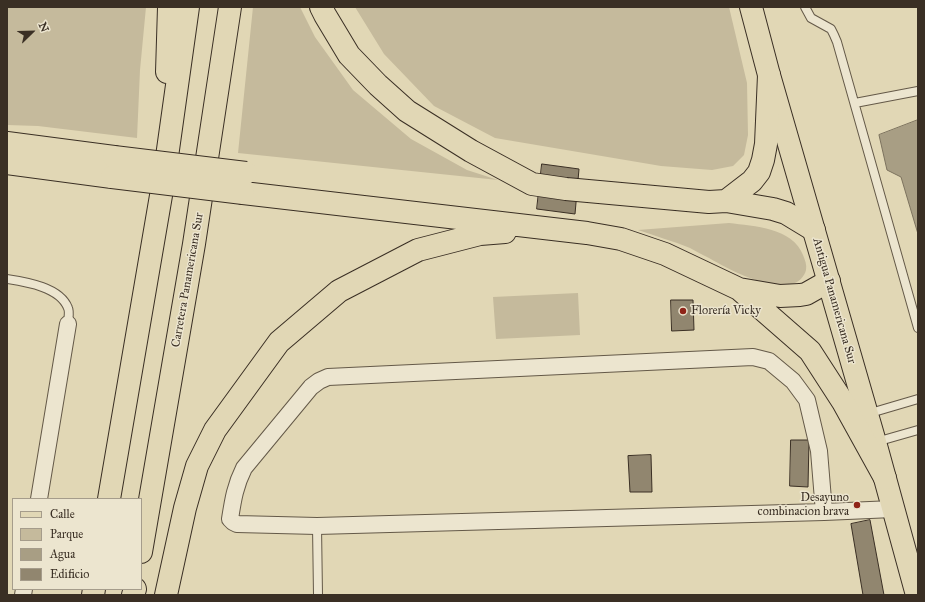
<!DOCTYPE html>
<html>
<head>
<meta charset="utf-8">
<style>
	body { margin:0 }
	#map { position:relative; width:925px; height:602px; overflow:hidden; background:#e1d7b5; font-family:"IM FELL Great Primer",serif }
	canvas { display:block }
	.frame { position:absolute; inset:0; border:8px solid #3a2f24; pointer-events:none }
	.legend { position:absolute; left:12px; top:498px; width:130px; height:92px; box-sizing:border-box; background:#ece5cf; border:1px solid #a59c8b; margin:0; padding:5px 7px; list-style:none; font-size:12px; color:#3a2f24 }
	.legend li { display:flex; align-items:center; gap:8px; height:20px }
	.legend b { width:20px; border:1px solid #a59c8b }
	.north { position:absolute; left:12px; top:12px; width:40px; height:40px; -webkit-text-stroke:3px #ece5cf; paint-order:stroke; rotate:67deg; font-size:11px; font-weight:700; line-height:16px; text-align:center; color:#3a2f24 }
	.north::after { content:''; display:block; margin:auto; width:14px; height:18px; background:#3a2f24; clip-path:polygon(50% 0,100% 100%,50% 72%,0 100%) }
</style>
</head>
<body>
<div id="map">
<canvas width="925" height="602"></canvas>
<div class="frame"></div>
<ul class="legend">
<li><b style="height:5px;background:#e1d7b5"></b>Calle</li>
<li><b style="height:11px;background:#c5ba9c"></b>Parque</li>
<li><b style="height:11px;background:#a89e84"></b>Agua</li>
<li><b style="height:11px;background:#91866f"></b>Edificio</li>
</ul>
<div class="north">N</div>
</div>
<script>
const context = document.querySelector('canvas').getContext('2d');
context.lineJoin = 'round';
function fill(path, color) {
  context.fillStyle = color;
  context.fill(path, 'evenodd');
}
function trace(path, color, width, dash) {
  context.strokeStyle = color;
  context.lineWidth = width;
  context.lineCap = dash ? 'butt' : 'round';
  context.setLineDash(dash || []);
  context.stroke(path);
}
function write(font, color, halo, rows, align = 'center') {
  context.font = font + ' "IM FELL Great Primer",serif';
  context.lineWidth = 3;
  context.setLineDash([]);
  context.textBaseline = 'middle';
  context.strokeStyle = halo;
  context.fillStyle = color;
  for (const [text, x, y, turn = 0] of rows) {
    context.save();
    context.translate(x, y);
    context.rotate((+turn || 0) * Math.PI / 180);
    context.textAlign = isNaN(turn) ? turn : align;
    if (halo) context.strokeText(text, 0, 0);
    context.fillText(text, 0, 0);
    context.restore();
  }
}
fill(new Path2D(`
	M 7,7 L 146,7 L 140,70 L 137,138 L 38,126 L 7,125 Z
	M 253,7 L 300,7 L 315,37 L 353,90 L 411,139 L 467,170 L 498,180 L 238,153 Z
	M 355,7 L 729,7 L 747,83 L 748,135 L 744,155 L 733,166 L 712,170 L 661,166 L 495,138 L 434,106 L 384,54 Z
	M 729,223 C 754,226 793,228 803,255 C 805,260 807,265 806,270 C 805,276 798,283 792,284 C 761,287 734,272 709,258 C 702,255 696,251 690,248 C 673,241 655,236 638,230 Z
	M 578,293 L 580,335 L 496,339 L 493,297 Z`), '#c5ba9c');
const water = new Path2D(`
	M 918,120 L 918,234 L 901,177 L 887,170 L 879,135 Z`);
fill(water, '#a89e84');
trace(water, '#7c725e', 1);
const building = new Path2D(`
	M 542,164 L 579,169 L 575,214 L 537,209 Z
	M 671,300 L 693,300 L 694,330 L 672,331 Z
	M 791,440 L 809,440 L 808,487 L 790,486 Z
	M 651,455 L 652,492 L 630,492 L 628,456 Z
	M 870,520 L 884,595 L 863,595 L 851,524 Z`);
fill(building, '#91866f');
trace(building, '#3a2f24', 1);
const lane = new Path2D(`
	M 805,7 L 811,18 L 831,29 L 834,35 L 837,42 L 918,328
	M 855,103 L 918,91
	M 7,279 C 26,282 60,287 68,308 C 70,312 68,319 68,324
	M 867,414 L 918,399
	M 876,442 L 918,430
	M 317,526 L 318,595`);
const street = new Path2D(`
	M 39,499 L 68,324
	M 824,512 L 819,451 L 807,400 L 793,381 L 769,361 L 753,357 L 328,377 L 319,381 L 311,387 L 244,468 C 235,486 233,500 230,519 L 233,522 L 237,524 L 317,526 L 824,512 L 893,509
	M 23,595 L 24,589`);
const primary = new Path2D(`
	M 751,7 L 769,75 L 875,442 L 917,595`);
const highway = new Path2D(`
	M 321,7 L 325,15 L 349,55 L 378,85 L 407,111 L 471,151 L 532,184 L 566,189 L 709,202 L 726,201 L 773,209 L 786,213 L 814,230
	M 167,72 L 169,7
	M 7,143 L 114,157
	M 7,163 L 112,177
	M 243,193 L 587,233 L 621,239 L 665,254 L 739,289 L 780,296 L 800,295 L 806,294 L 829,281
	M 726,201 L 752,181 L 759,172 L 763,160 L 766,144 L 769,75
	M 739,289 L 810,351 L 843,402 L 885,478
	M 109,499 L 164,178 L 188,7
	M 141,552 L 194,244 L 230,7
	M 93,595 L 94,589
	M 133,595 L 135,589
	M 166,595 L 185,508 L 197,466 L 215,430 L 279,342 L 339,291 L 418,250 L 480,234 L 505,232`);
trace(lane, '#645948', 10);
trace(street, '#645948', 18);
trace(primary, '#3a2f24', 24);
trace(highway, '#3a2f24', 24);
trace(lane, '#ece5cf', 8);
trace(street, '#ece5cf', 16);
trace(primary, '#e1d7b5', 22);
trace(highway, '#e1d7b5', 22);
const highwayBridge = new Path2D(`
	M 114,157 L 246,173
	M 112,177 L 243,193`);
trace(highwayBridge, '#3a2f24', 24, []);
trace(highwayBridge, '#e1d7b5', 22);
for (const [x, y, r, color] of [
	[683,311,4,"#8f2418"],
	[857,505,4,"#8f2418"]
]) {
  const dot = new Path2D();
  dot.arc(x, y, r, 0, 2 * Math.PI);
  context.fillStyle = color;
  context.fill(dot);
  trace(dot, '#ece5cf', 1.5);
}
write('12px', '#3a2f24', '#ece5cf', [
	["Carretera Panamericana Sur",188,280,-80],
	["Antigua Panamericana Sur",834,301,74]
]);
write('12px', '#3a2f24', '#ece5cf', [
	["Florería Vicky",691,311],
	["Desayuno",849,498,"right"],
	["combinacion brava",849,512,"right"]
], 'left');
</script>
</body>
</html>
